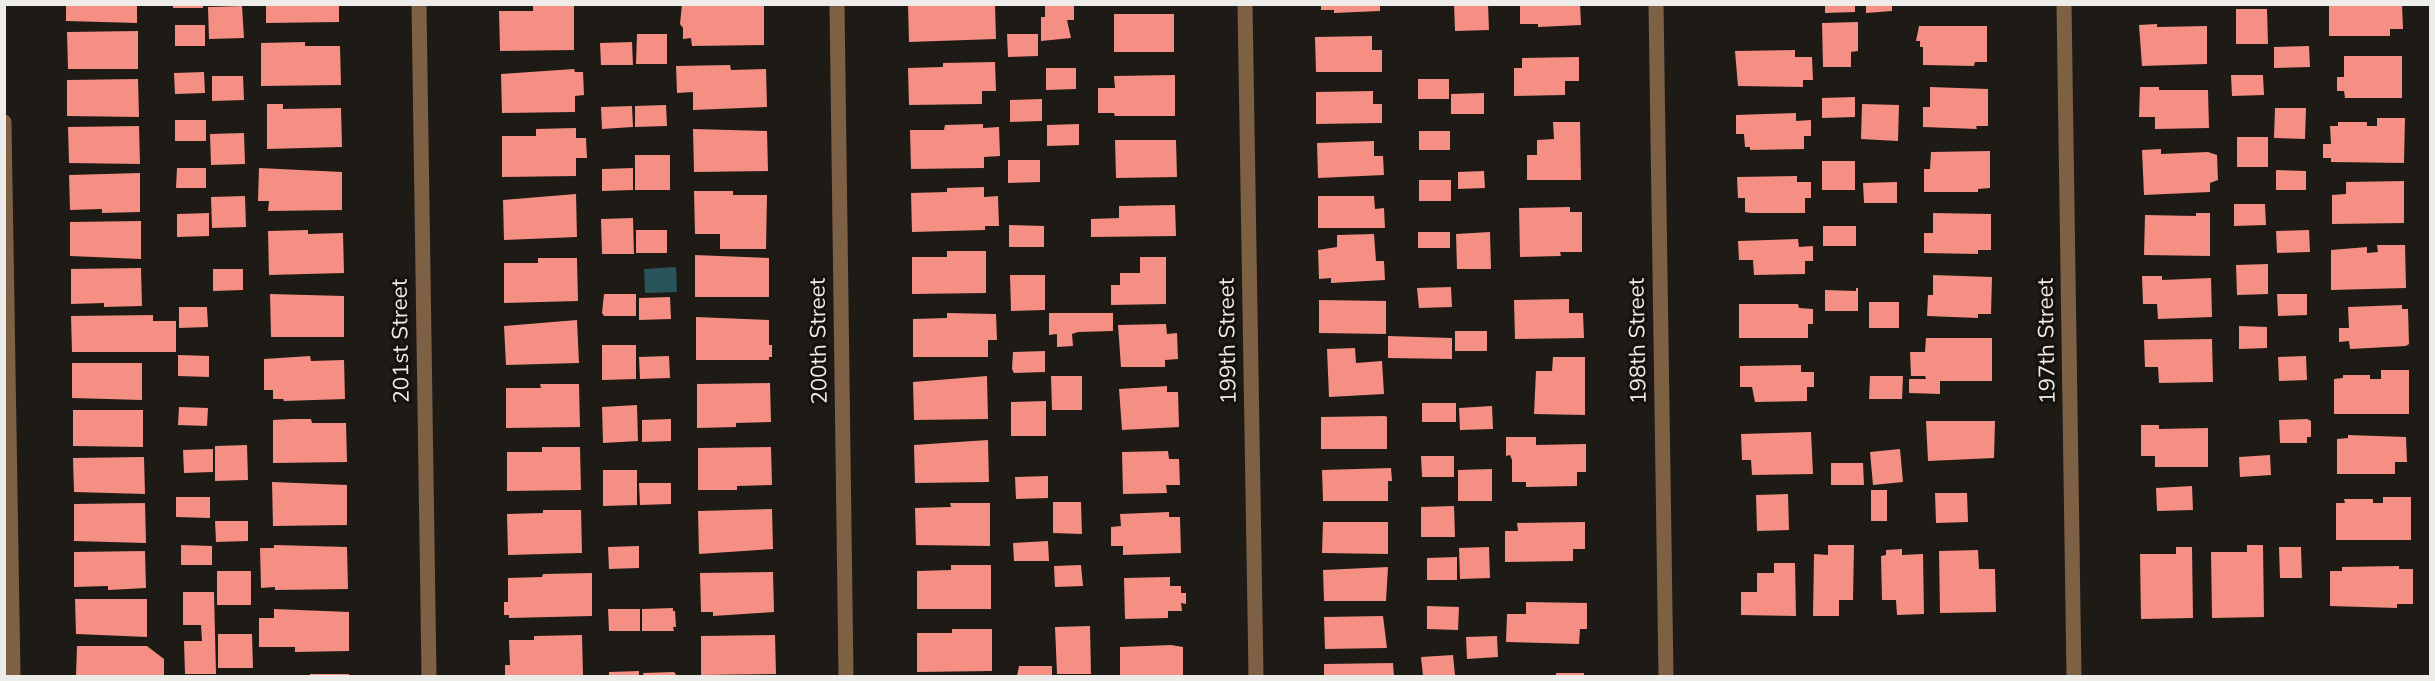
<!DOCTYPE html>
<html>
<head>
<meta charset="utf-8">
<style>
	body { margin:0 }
	#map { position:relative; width:2435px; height:681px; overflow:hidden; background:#1e1a15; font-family:Mulish,sans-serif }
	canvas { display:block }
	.frame { position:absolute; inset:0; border:6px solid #eeece8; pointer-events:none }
</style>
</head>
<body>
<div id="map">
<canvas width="2435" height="681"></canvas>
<div class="frame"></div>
</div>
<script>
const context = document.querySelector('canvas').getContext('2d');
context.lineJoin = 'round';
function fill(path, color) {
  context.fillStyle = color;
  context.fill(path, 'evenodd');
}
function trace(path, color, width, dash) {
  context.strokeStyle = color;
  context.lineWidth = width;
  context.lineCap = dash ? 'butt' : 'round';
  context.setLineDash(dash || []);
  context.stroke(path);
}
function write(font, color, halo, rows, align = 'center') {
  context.font = font + ' Mulish,sans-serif';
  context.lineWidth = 6;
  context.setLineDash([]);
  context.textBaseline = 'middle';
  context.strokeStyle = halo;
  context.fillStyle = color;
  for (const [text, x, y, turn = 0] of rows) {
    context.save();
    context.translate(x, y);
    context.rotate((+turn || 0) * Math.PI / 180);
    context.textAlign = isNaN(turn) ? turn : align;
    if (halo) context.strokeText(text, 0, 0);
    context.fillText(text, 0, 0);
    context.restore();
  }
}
fill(new Path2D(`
	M 676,267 L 677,292 L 645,293 L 644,269 Z`), '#275559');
fill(new Path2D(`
	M 173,4 L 203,4 L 203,8 L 173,8 Z
	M 266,4 L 339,4 L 339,22 L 266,23 Z
	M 682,4 L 764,6 L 764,45 L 692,46 L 691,38 L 683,39 L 683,28 L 680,24 Z
	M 908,4 L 995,4 L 996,39 L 909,42 Z
	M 1045,4 L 1074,4 L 1074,20 L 1067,20 L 1071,38 L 1041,41 L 1041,17 L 1045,17 Z
	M 1321,4 L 1380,4 L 1380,11 L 1334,13 L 1334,10 L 1321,10 Z
	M 1454,4 L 1488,4 L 1489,30 L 1455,31 Z
	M 1520,4 L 1580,4 L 1581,25 L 1538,27 L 1538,24 L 1520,24 Z
	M 1825,4 L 1855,4 L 1855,12 L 1825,13 Z
	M 1866,4 L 1892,4 L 1892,11 L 1866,13 Z
	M 2329,4 L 2402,4 L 2403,29 L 2390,29 L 2390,36 L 2329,36 Z
	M 66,5 L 137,5 L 137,23 L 66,21 Z
	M 242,6 L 244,38 L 209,39 L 208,7 Z
	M 533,6 L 574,6 L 574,50 L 500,51 L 499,11 L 533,11 Z
	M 2236,9 L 2267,9 L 2268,44 L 2236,44 Z
	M 1114,14 L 1174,14 L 1174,52 L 1114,52 Z
	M 1858,22 L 1858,51 L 1851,52 L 1851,67 L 1823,67 L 1822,23 Z
	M 2157,24 L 2157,27 L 2207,26 L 2207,64 L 2142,66 L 2139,25 Z
	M 175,25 L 205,25 L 205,46 L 175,46 Z
	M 1919,26 L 1987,26 L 1987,62 L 1975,62 L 1974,66 L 1923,65 L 1923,47 L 1920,47 L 1920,41 L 1916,41 Z
	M 138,31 L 138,69 L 68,69 L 67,32 Z
	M 637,34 L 667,34 L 667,64 L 636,64 Z
	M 1007,34 L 1038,34 L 1038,56 L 1008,57 Z
	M 1372,36 L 1372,50 L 1382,50 L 1382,72 L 1316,72 L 1315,37 Z
	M 305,42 L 305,46 L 340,46 L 341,85 L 261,86 L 261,43 Z
	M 632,42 L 633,65 L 601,65 L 600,43 Z
	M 2309,46 L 2310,67 L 2274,68 L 2274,47 Z
	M 1795,50 L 1795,57 L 1812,57 L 1813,80 L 1803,80 L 1803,87 L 1738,86 L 1735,51 Z
	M 2344,56 L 2402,56 L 2402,98 L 2345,98 L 2344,91 L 2337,91 L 2337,77 L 2344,77 Z
	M 1579,57 L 1579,81 L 1565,81 L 1565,95 L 1514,96 L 1514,68 L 1522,68 L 1522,58 Z
	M 995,62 L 996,91 L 982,91 L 982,104 L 909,105 L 908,68 L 943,67 L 943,63 Z
	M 730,65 L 731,70 L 766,69 L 767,107 L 693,110 L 693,92 L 677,93 L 676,66 Z
	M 1046,68 L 1076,68 L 1076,89 L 1046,90 Z
	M 574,69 L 575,72 L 583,72 L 584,95 L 575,96 L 575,112 L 502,113 L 501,74 Z
	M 204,72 L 205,93 L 175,94 L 174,73 Z
	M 1175,75 L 1175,116 L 1115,116 L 1114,113 L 1098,113 L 1098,88 L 1115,88 L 1114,76 Z
	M 2231,75 L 2263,75 L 2264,95 L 2232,96 Z
	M 212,76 L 243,76 L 244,100 L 212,101 Z
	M 138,79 L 139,117 L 67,116 L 67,80 Z
	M 1418,79 L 1449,79 L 1449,99 L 1418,99 Z
	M 1930,87 L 1988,89 L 1988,126 L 1976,126 L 1977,129 L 1923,127 L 1923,107 L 1930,107 Z
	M 2140,87 L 2159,87 L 2159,90 L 2208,90 L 2209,128 L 2155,129 L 2155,117 L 2139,117 Z
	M 1373,91 L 1373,104 L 1382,104 L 1382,123 L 1316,124 L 1316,92 Z
	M 1484,93 L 1484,114 L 1451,114 L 1451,94 Z
	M 1855,97 L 1855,117 L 1822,118 L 1822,98 Z
	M 1042,99 L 1042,121 L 1010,122 L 1010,100 Z
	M 267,104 L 283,104 L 283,109 L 341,108 L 342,147 L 267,149 Z
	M 1862,104 L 1899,105 L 1898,141 L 1861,139 Z
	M 666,105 L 667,126 L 635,127 L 635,106 Z
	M 632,106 L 633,127 L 602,129 L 601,107 Z
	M 2275,108 L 2306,108 L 2305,139 L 2274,138 Z
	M 1796,113 L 1796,121 L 1811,120 L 1811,136 L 1804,136 L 1804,149 L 1750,150 L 1750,147 L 1745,147 L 1744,134 L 1736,134 L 1736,115 Z
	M 2377,118 L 2405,118 L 2404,163 L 2331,162 L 2331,158 L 2323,158 L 2323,144 L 2331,144 L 2330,126 L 2338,126 L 2338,122 L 2367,122 L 2367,126 L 2377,126 Z
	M 175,120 L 206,120 L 206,141 L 175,141 Z
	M 1553,122 L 1580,122 L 1581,180 L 1527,180 L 1527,155 L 1537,155 L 1537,140 L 1554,139 Z
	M 983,124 L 983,128 L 999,127 L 1000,156 L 984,157 L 984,168 L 911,169 L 910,130 L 944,130 L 945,125 Z
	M 1079,124 L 1079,145 L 1047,146 L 1047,125 Z
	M 139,126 L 140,164 L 69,163 L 68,127 Z
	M 576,128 L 576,138 L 586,138 L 587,158 L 576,158 L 576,176 L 502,177 L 502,136 L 536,136 L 536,129 Z
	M 693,129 L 767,131 L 768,171 L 694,172 Z
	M 1419,131 L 1450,131 L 1450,150 L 1419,150 Z
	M 244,133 L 245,164 L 211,165 L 210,134 Z
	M 2237,137 L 2268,137 L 2268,167 L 2237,167 Z
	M 1115,140 L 1176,140 L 1177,177 L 1116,178 Z
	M 1374,141 L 1374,156 L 1383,156 L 1384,175 L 1318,178 L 1317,143 Z
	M 2161,149 L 2161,154 L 2208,152 L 2217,155 L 2218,180 L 2210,183 L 2210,192 L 2144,195 L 2142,150 Z
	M 1990,151 L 1990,188 L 1978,189 L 1978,192 L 1924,192 L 1924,169 L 1930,169 L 1931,152 Z
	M 635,155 L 670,155 L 670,190 L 635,190 Z
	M 1008,160 L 1040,160 L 1040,182 L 1008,183 Z
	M 1822,161 L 1855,161 L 1855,190 L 1822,190 Z
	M 177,168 L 206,168 L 206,188 L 176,188 Z
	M 259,168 L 342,172 L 342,210 L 268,211 L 269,201 L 258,201 Z
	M 633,168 L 633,190 L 602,191 L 602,169 Z
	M 2276,170 L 2306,171 L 2306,190 L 2276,190 Z
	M 1484,171 L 1485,188 L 1458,189 L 1458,172 Z
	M 140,173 L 140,212 L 102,213 L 102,209 L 70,210 L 69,175 Z
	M 1797,176 L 1797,182 L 1811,182 L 1811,198 L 1805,198 L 1805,213 L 1751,213 L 1745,212 L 1745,198 L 1738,198 L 1737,177 Z
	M 1419,180 L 1451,180 L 1451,201 L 1419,201 Z
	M 2404,181 L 2404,223 L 2332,224 L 2332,195 L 2346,194 L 2346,182 Z
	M 1897,182 L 1897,203 L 1864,203 L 1863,183 Z
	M 984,187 L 984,197 L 998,196 L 999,226 L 985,226 L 985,230 L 912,232 L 911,193 L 947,192 L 947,188 Z
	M 694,191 L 733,191 L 733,195 L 767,195 L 766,249 L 720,249 L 720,234 L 695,234 Z
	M 576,194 L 577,237 L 504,240 L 503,200 Z
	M 245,196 L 246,227 L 212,228 L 211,197 Z
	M 1318,196 L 1374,196 L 1375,209 L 1384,208 L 1385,228 L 1318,228 Z
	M 2234,204 L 2265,204 L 2266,225 L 2234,226 Z
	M 1175,205 L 1176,236 L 1091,237 L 1091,219 L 1119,218 L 1119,206 Z
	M 1570,207 L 1570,212 L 1582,212 L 1582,252 L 1560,252 L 1561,256 L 1520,257 L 1519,208 Z
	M 209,213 L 209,236 L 177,237 L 177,214 Z
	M 1933,213 L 1991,214 L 1991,250 L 1978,250 L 1978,254 L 1924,253 L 1924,233 L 1933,233 Z
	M 2196,213 L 2210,213 L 2210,256 L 2144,255 L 2145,215 L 2196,216 Z
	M 633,218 L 634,254 L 602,254 L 601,219 Z
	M 141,221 L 141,259 L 70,256 L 70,222 Z
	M 1009,225 L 1044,226 L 1044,247 L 1009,247 Z
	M 1823,226 L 1856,226 L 1856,246 L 1823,246 Z
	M 308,230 L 308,234 L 343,233 L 344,273 L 269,275 L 268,231 Z
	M 636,230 L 667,230 L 667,253 L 636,253 Z
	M 2309,230 L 2310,252 L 2277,253 L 2276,231 Z
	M 1418,232 L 1450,232 L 1450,248 L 1418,248 Z
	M 1490,232 L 1491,269 L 1457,269 L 1456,234 Z
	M 1374,234 L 1376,261 L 1384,261 L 1385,280 L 1331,283 L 1331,278 L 1319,279 L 1318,250 L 1337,247 L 1337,235 Z
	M 1798,239 L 1799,247 L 1813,246 L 1813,261 L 1805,261 L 1805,274 L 1754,275 L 1753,260 L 1739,260 L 1738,241 Z
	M 2377,245 L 2405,245 L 2406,288 L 2331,290 L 2331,250 L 2367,247 L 2367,253 L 2378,252 Z
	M 947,251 L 986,251 L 986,293 L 912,294 L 912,257 L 947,257 Z
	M 695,255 L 769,258 L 769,297 L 695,297 Z
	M 1140,257 L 1166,257 L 1166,304 L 1111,305 L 1111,285 L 1120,285 L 1120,273 L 1140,273 Z
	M 538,258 L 577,258 L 578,301 L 504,303 L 504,263 L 538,263 Z
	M 2268,264 L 2268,294 L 2237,295 L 2236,265 Z
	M 141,268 L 142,306 L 104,307 L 104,303 L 71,304 L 71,269 Z
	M 213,269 L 243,269 L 243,290 L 213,291 Z
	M 1010,275 L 1045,275 L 1045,310 L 1011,311 Z
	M 1933,275 L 1992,277 L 1991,314 L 1978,314 L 1978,318 L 1927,316 L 1928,295 L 1933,295 Z
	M 2142,276 L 2162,276 L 2162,280 L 2211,278 L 2212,317 L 2158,319 L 2157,304 L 2143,304 Z
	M 1451,287 L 1452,307 L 1419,308 L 1417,288 Z
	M 1856,288 L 1858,288 L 1858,311 L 1825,311 L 1825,290 L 1856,291 Z
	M 270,294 L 344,296 L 344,337 L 271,337 Z
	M 604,294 L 636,294 L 636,316 L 604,316 L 602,313 Z
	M 2277,294 L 2307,294 L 2307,315 L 2278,316 Z
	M 670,297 L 671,319 L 639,320 L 639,298 Z
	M 1569,299 L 1569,313 L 1583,313 L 1584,338 L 1515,339 L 1514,300 Z
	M 1319,300 L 1386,301 L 1386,334 L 1319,333 Z
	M 1869,302 L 1899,302 L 1899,328 L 1869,328 Z
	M 1739,304 L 1798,304 L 1799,308 L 1813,309 L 1813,324 L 1808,324 L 1808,338 L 1739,338 Z
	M 2402,305 L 2402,309 L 2408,309 L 2409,344 L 2406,346 L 2350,349 L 2349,341 L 2339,342 L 2339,328 L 2349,328 L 2348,307 Z
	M 179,307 L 207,307 L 208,327 L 179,328 Z
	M 947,313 L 996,314 L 997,340 L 988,340 L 988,357 L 913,357 L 913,319 L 947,318 Z
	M 1049,313 L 1113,313 L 1113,331 L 1078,332 L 1072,334 L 1073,346 L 1057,347 L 1057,334 L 1049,335 Z
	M 153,315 L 153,321 L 176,321 L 176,352 L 72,352 L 71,316 Z
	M 696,317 L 769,320 L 769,345 L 772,345 L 772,357 L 769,357 L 769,360 L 696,360 Z
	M 577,320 L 579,363 L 506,365 L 504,326 Z
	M 1166,324 L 1167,334 L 1177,333 L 1178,359 L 1165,360 L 1165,367 L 1121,367 L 1118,325 Z
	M 2239,326 L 2267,327 L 2267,348 L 2239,349 Z
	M 1455,331 L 1487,331 L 1487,351 L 1455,351 Z
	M 1388,336 L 1452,338 L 1452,359 L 1388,358 Z
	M 1926,338 L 1992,338 L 1992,381 L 1940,381 L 1940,394 L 1909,393 L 1909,379 L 1926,379 L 1925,376 L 1911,376 L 1910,352 L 1925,352 Z
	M 2212,339 L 2213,382 L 2159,383 L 2158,367 L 2145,367 L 2144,340 Z
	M 602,345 L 636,345 L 636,379 L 602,380 Z
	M 1355,348 L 1356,363 L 1382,361 L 1384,394 L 1329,397 L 1327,349 Z
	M 1045,351 L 1045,372 L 1014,373 L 1012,369 L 1013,352 Z
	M 178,355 L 209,356 L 209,377 L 178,376 Z
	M 310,356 L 311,361 L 344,360 L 345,399 L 284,401 L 283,399 L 273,399 L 273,390 L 264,390 L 264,359 Z
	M 669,356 L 670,378 L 640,379 L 639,357 Z
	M 2306,356 L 2307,380 L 2279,381 L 2278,357 Z
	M 1553,357 L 1585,357 L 1585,415 L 1534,414 L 1536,371 L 1552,371 Z
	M 72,363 L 142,363 L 142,400 L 72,398 Z
	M 1801,365 L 1801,372 L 1814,372 L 1814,387 L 1807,387 L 1807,401 L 1755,402 L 1752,387 L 1740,387 L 1740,366 Z
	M 2381,370 L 2409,370 L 2409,414 L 2334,414 L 2334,379 L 2343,378 L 2343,375 L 2370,375 L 2370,379 L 2381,379 Z
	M 987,376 L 988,419 L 914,420 L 913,382 Z
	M 1051,376 L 1082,376 L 1082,410 L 1052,410 Z
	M 1870,376 L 1903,376 L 1902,399 L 1869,399 Z
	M 770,383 L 771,422 L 736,423 L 736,427 L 697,428 L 697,384 Z
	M 540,384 L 579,384 L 580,427 L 506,428 L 506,388 L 541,388 Z
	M 1167,386 L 1167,392 L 1178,392 L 1179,427 L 1122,430 L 1119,389 Z
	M 1046,401 L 1046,436 L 1011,436 L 1011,402 Z
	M 1422,403 L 1456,403 L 1456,422 L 1422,422 Z
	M 637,405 L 638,441 L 603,443 L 602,407 Z
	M 1492,406 L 1493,429 L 1460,430 L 1459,408 Z
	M 179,407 L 208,408 L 207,426 L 178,425 Z
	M 73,410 L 143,410 L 143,447 L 73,446 Z
	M 1385,416 L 1387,417 L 1387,449 L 1321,449 L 1321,417 Z
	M 292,419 L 311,419 L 312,423 L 346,423 L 347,462 L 273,463 L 273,420 Z
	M 671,419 L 671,441 L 642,442 L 642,420 Z
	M 2307,419 L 2311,421 L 2311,437 L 2307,437 L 2307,443 L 2280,443 L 2279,420 Z
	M 1926,421 L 1995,421 L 1994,458 L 1928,461 Z
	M 2141,425 L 2159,425 L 2159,429 L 2208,428 L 2208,467 L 2155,467 L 2155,456 L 2141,456 Z
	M 1811,432 L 1813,474 L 1752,475 L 1751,460 L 1742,460 L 1741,434 Z
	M 2348,435 L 2406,437 L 2407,462 L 2395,462 L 2395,474 L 2337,474 L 2337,439 L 2348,438 Z
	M 1506,437 L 1536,437 L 1536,445 L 1586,444 L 1586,472 L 1577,472 L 1577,486 L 1526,487 L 1526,482 L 1512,482 L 1512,460 L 1510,455 L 1506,456 Z
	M 988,440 L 989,482 L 915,483 L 914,445 Z
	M 247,445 L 248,480 L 215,481 L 215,446 Z
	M 542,447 L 580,447 L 581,490 L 507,491 L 507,452 L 542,452 Z
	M 771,447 L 772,485 L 737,486 L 737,490 L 698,490 L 698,448 Z
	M 213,449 L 213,472 L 184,473 L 183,450 Z
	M 1900,449 L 1903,482 L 1873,485 L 1870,452 Z
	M 1168,451 L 1169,459 L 1179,459 L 1180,485 L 1166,485 L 1167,493 L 1123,494 L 1122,452 Z
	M 2270,455 L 2271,475 L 2240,477 L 2239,457 Z
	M 1421,456 L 1454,456 L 1454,477 L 1422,477 Z
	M 144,457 L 145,494 L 74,492 L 73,458 Z
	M 1831,463 L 1863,463 L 1864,485 L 1831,485 Z
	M 1391,468 L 1392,481 L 1388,481 L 1388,501 L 1323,501 L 1322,470 Z
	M 1492,469 L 1492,501 L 1458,501 L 1458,470 Z
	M 603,470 L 637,470 L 637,505 L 603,506 Z
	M 1048,476 L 1048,498 L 1016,499 L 1015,477 Z
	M 272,482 L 347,485 L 347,525 L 273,526 Z
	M 639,483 L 671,483 L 671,504 L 640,505 Z
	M 2192,486 L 2193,510 L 2157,511 L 2156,488 Z
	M 1871,490 L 1887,490 L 1887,521 L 1871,521 Z
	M 1935,493 L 1967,493 L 1968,522 L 1936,523 Z
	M 1788,494 L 1789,530 L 1757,531 L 1756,495 Z
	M 176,497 L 210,497 L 210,518 L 176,517 Z
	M 2383,497 L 2411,497 L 2411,540 L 2336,540 L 2336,503 L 2345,503 L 2344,499 L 2373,499 L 2373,503 L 2383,503 Z
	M 1053,502 L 1081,502 L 1082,534 L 1053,533 Z
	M 145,503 L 146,543 L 74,541 L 74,504 Z
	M 950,503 L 990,503 L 990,546 L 916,545 L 915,508 L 951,507 Z
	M 1454,506 L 1455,537 L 1421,537 L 1421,507 Z
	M 772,509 L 773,549 L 699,554 L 698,511 Z
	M 543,510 L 581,510 L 582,553 L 508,555 L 507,514 L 543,513 Z
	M 1169,512 L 1169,517 L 1180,517 L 1181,553 L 1123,555 L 1123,546 L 1111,546 L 1111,527 L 1121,526 L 1120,514 Z
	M 215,521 L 248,521 L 248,541 L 216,542 Z
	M 1323,522 L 1388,522 L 1388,554 L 1322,553 Z
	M 1585,522 L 1585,549 L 1573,549 L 1573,561 L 1505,562 L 1505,531 L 1518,531 L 1517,523 Z
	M 1048,541 L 1049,561 L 1014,561 L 1013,543 Z
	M 181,545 L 212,546 L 212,565 L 181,565 Z
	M 274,545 L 347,547 L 348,589 L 275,590 L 275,587 L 261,588 L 260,548 L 274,548 Z
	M 1828,545 L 1854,545 L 1853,600 L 1839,600 L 1839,616 L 1813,616 L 1814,554 L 1828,555 Z
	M 2247,545 L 2263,545 L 2264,617 L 2212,618 L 2211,552 L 2247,552 Z
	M 639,546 L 639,568 L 609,569 L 608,547 Z
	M 1489,547 L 1490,578 L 1460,579 L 1459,548 Z
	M 2176,547 L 2192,547 L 2193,618 L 2141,619 L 2140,554 L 2176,554 Z
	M 2279,547 L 2301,547 L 2302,578 L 2280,578 Z
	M 1902,549 L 1902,555 L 1923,554 L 1924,614 L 1897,615 L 1896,600 L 1882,600 L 1881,556 L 1886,555 L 1886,550 Z
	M 1978,550 L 1979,569 L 1995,569 L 1996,612 L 1940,613 L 1939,551 Z
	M 145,551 L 146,588 L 108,590 L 108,586 L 74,587 L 74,552 Z
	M 1457,557 L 1457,580 L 1427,580 L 1427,558 Z
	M 1774,563 L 1795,563 L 1796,616 L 1741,615 L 1741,592 L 1757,592 L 1757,573 L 1774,573 Z
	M 951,565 L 991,565 L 991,609 L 917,609 L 917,571 L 951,570 Z
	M 1081,565 L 1083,586 L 1055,587 L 1054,566 Z
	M 2399,566 L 2399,569 L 2413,569 L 2413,604 L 2397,604 L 2397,608 L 2330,606 L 2330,571 L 2342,571 L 2342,567 Z
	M 1388,567 L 1386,601 L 1324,601 L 1323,570 Z
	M 217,571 L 251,571 L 251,605 L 217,605 Z
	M 773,572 L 774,612 L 713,616 L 713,612 L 701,612 L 700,573 Z
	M 592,573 L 592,616 L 509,618 L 509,615 L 504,615 L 504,602 L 508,602 L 508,578 L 542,577 L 543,574 Z
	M 1170,577 L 1170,586 L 1181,586 L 1181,593 L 1186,593 L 1186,604 L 1181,603 L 1182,611 L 1168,611 L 1168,618 L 1125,619 L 1124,578 Z
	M 183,592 L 214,592 L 216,674 L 185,674 L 184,641 L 202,641 L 201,625 L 183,625 Z
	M 75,599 L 147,599 L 147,637 L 76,634 Z
	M 1526,602 L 1587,603 L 1587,629 L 1580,629 L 1579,644 L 1506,642 L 1507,614 L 1526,614 Z
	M 1427,606 L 1459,607 L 1458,630 L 1427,629 Z
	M 673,608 L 673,611 L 675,611 L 676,627 L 673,627 L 674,631 L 642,631 L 642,609 Z
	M 274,609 L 349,612 L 349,651 L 295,652 L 295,647 L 259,647 L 259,618 L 274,618 Z
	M 608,609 L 640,609 L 640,631 L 609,631 Z
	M 1383,616 L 1387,648 L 1325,649 L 1324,617 Z
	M 1090,626 L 1091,674 L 1057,674 L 1055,627 Z
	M 952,629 L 992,629 L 992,671 L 917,672 L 917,633 L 952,633 Z
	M 218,634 L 252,634 L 253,668 L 218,668 Z
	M 582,635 L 583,676 L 505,676 L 505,665 L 510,665 L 509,640 L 534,640 L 534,636 Z
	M 775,635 L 776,674 L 701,675 L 701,636 Z
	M 1497,636 L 1498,657 L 1467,659 L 1466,637 Z
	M 1171,645 L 1183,647 L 1183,676 L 1120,676 L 1120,647 Z
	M 77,646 L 147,646 L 164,659 L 164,676 L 76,676 Z
	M 1453,655 L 1455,675 L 1423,676 L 1421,657 Z
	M 1393,663 L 1394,676 L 1324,676 L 1324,664 Z
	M 1019,666 L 1052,666 L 1052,676 L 1017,676 Z
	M 639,671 L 639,676 L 609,676 L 609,672 Z
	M 674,672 L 677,676 L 644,676 L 643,673 Z
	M 1556,673 L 1584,673 L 1584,676 L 1556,676 Z
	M 310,674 L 349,674 L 349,676 L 310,676 Z`), '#f58f83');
trace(new Path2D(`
	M 419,4 L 429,676
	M 837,4 L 846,676
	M 1245,4 L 1256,676
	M 1656,4 L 1666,676
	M 2064,4 L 2074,676
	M 4,122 L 13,676`), '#7e6044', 15);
write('22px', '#eeece8', '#15110c', [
	["201st Street",401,341,-91],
	["200th Street",819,341,-91],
	["199th Street",1228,341,-91],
	["198th Street",1638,341,-91],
	["197th Street",2047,341,-91]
]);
</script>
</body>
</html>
